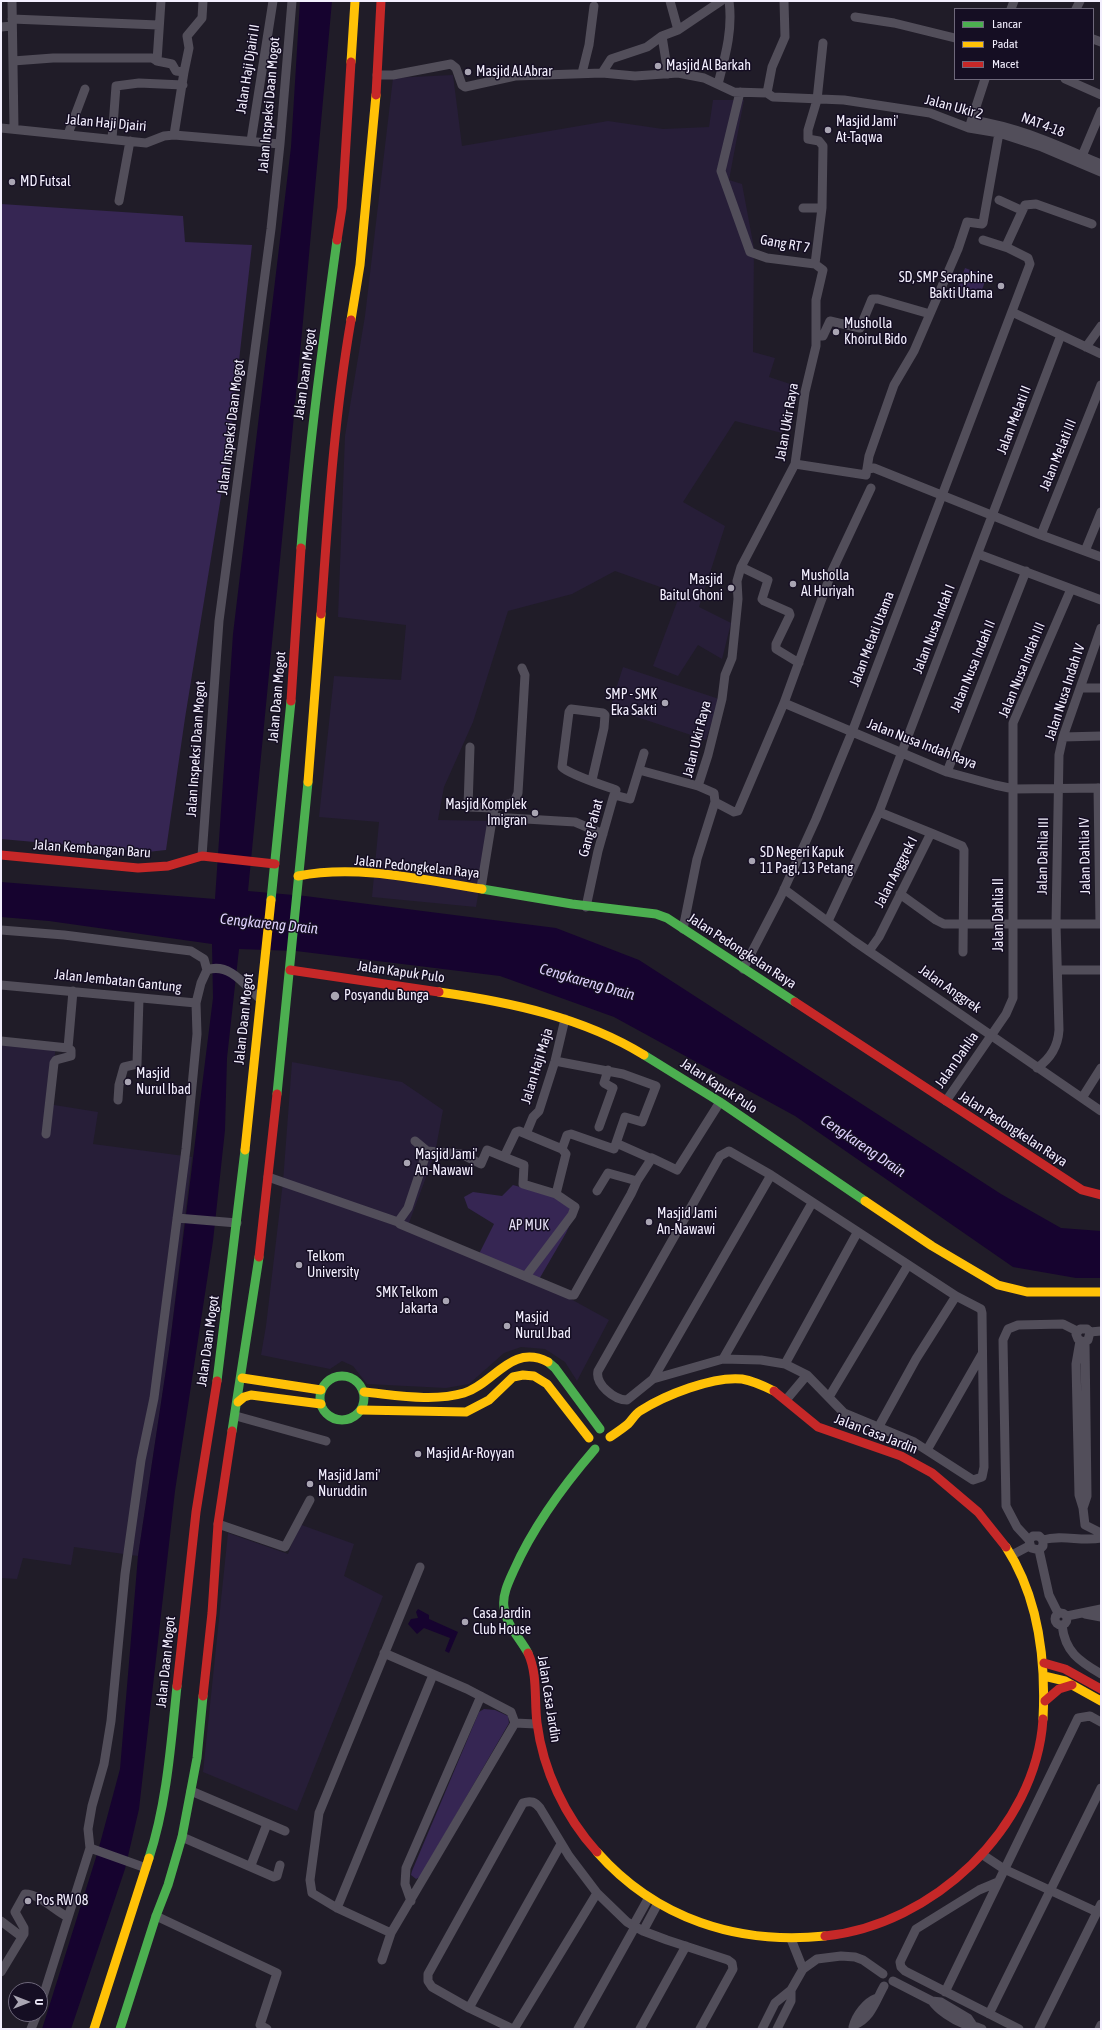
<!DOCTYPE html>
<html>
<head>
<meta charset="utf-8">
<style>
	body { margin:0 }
	#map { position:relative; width:1102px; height:2030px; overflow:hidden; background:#201c28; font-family:"Asap Condensed",sans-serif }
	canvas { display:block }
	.frame { position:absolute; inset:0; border:2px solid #f3effe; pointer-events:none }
	.legend { position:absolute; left:954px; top:8px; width:140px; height:72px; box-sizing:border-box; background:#150e23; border:1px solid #6e687b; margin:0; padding:5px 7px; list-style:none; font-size:12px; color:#f3effe }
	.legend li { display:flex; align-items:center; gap:8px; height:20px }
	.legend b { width:20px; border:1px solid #6e687b }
	.north { position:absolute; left:8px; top:1982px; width:40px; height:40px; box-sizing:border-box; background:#150e23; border:1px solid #6e687b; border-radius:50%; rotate:90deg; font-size:11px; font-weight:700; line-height:16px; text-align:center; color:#f3effe }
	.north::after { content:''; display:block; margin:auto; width:14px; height:18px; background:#a9a5b3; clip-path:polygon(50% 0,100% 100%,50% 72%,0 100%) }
</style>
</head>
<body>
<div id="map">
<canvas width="1102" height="2030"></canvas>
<div class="frame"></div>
<ul class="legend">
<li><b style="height:5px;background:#4caf50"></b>Lancar</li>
<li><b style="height:5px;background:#ffc107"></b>Padat</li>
<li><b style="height:5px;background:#c62828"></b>Macet</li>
</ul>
<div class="north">U</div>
</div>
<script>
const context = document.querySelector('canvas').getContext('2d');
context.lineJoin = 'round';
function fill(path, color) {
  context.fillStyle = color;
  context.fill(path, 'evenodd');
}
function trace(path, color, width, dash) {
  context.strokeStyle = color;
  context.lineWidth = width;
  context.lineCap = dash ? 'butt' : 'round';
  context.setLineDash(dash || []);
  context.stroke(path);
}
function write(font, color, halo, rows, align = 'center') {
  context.font = font + ' "Asap Condensed",sans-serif';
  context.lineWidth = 3;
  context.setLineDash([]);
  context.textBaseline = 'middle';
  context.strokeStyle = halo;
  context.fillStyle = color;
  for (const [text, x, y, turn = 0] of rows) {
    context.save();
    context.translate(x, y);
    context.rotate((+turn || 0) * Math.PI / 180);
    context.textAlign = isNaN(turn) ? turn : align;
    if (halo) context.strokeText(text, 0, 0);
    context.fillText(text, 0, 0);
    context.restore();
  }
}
fill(new Path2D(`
	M 453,75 L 462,146 L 608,121 L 663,129 L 709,127 L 713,100 L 744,100 L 729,180 L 742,184 L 754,248 L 753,352 L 775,358 L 769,377 L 790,384 L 782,433 L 735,421 L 683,502 L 725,526 L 699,607 L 731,623 L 722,659 L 698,645 L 678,676 L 653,666 L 680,594 L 615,571 L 572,594 L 508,611 L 473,722 L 444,787 L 438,820 L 491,821 L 476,907 L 372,897 L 379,822 L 319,817 L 334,676 L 401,680 L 406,625 L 338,617 L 345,436 L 365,316 L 393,78 Z
	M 623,667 L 719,699 L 706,740 L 610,708 Z
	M 1,1041 L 56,1046 L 48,1104 L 98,1112 L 93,1144 L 192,1157 L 170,1343 L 138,1556 L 74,1547 L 71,1565 L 23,1558 L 17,1579 L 1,1578 Z
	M 292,1062 L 402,1082 L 443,1110 L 435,1153 L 409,1223 L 538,1281 L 609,1320 L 577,1381 L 565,1362 L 545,1349 L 521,1347 L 504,1353 L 469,1384 L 446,1388 L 367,1384 L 353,1366 L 342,1361 L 330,1369 L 261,1355 L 266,1326 L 283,1182 Z
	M 299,1524 L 354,1544 L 344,1576 L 383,1596 L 297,1811 L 203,1772 L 228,1533 L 288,1554 Z`), '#271e38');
fill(new Path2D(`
	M 1,204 L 183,216 L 185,242 L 252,245 L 230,441 L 185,718 L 166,850 L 147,852 L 1,839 Z
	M 965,268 L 987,276 L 980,295 L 971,292 L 968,298 L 956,293 Z
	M 513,1185 L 556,1197 L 577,1209 L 566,1233 L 538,1281 L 478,1256 L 494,1224 L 468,1208 L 464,1197 L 473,1192 L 502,1196 Z
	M 484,1709 L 495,1710 L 508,1716 L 509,1723 L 420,1877 L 416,1879 L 411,1875 L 412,1871 L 479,1712 Z`), '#362653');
fill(new Path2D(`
	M 300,1 L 332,1 L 301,343 L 248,891 L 305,896 L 556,928 L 639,960 L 1001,1194 L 1061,1228 L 1101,1231 L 1101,1278 L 1076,1278 L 1013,1267 L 795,1116 L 614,1017 L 500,976 L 296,951 L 239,949 L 227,1058 L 225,1130 L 213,1241 L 175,1491 L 139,1809 L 125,1869 L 71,2029 L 42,2029 L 98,1851 L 120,1769 L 138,1556 L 170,1343 L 213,998 L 212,944 L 49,921 L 1,917 L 1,882 L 215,899 L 233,634 L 291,147 Z
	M 418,1609 L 429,1615 L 429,1619 L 458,1632 L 449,1653 L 445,1651 L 450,1638 L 424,1628 L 417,1634 L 408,1624 L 411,1619 L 418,1618 L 416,1612 Z`), '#16032f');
trace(new Path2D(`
	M 12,1 L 14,129
	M 161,1 L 157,61 L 172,64 L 176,71 L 184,72 L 174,135
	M 670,1 L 678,30
	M 1011,9 L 1014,1
	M 1076,9 L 1080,1
	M 855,17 L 894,23 L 955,38
	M 12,19 L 158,25
	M 1,27 L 12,26
	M 662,36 L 668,74
	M 1093,39 L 1101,42
	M 13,61 L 53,58 L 152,58 L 157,61
	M 184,72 L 189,48 L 187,36 L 202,18 L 203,1
	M 582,73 L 589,45 L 594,6
	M 602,73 L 611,59 L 647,47 L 662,36 L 678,30 L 721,1
	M 377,75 L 393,75 L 451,64 L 456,68 L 462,85 L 465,87 L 515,76 L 602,73 L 635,76 L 678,73 L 704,78 L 734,92 L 767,93 L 773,97 L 844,100 L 930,113 L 969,128 L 999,133 L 1042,147 L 1101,172
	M 1065,79 L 1101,95
	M 718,84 C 725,57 733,30 729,1
	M 740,92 L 721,171 L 750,252 L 767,258 L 815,264
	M 767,93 L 772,67 L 785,37 L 784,1
	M 972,120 C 1022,128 1056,145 1101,164
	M 970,125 L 985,79
	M 1,128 L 146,143 L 164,136 L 174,135 L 280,144
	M 68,134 L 85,89
	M 112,139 L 116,86 L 139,83 L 183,85
	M 251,141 L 273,1
	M 1082,156 L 1101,111
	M 999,200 L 1021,210
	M 119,201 L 130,141
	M 803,208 L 822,208
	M 983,240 L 1008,248
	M 1012,312 L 1101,354
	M 816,336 L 823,336 L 830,321 L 860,328 L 872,299 L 878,299 L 930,314
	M 1086,347 L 1101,326
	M 795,464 L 866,475 L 869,456 L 894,385 L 914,351 L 958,249 L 967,222 L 982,224 L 983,223 L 999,133
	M 868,469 L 874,468 L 1041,535 L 1101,557
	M 1041,535 L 1101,385
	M 1085,551 L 1101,512
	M 978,554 L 1101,600
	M 741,567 L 768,580 L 762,599 L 764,601 L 789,612 L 790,615 L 776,644 L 776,649 L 799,663
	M 1080,688 L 1101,688
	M 784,703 L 947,772 L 995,785 L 1014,789 L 1101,788
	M 1063,737 L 1101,736
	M 470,747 L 468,807 L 494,808
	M 639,770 L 698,786
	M 947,772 L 1026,571
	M 592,780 L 604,728 L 605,715 L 603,713 L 571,709 L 569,712 L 562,767 C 568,774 605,786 616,790 L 614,795
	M 1098,788 L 1100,924
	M 715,802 L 734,812 L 738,811 L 784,703 L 832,571 L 871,488
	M 493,817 L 575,822 L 603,834
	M 931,833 L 962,846 L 964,850 L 963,952
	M 202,856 L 219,621 L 271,229 L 280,144 L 292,1
	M 481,888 L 494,808 L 514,802 L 518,793 L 525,675 L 522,668
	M 784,889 L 854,941 L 1101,1111
	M 900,894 L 936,920 L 944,924 L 1101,924
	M 586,907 L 598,851 L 613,798 L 614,795 L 630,799 L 644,753
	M 828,921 L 879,812 L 1061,335
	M 683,929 L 697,859 L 715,802 L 714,793 L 698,786 L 708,755 L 722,699 L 725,675 L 732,658 L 738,599 L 737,581 L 741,567 L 795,464 L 805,392 L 816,346 L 816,300 L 823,270 L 815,264 L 822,208 L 823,146 L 819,141 L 808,139 L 808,130 L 817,100 L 823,43
	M 1,930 L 64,935 L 183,950 L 191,951 L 204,959 L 207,970
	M 869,951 L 879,937 L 931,833 L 879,812
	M 743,969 L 781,896 L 816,819 L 852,732 L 1030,264 L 1028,258 L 1008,248 L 1007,244 L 1025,205 L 1036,204 L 1092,224
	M 1058,970 L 1101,970
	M 1,985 L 196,1003 L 201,983 L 207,970 C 229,962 245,985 260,999
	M 1,1041 L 68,1048
	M 555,1061 L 623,1074 L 656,1086 L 642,1122 L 625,1117 L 614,1149 L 571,1134 L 567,1135 L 562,1149 L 566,1154 L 556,1194
	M 1037,1068 C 1050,1059 1058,1046 1059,1030 L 1056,924 L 1059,755 L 1063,737 L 1101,628
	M 1082,1098 L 1101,1068
	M 118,1100 L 119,1085 L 124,1067 L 137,1064 L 139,998
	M 946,1101 L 1006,1014 L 1013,998 L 1013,723 L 1071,589
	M 599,1127 L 613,1088 L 604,1083 L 608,1070
	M 46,1134 L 54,1063 L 56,1060 L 71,1056 L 71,1050 L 68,1048 L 73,991
	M 526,1134 L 562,1149
	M 616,1143 L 652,1159
	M 427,1151 L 461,1154 L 481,1164 L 487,1150 L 504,1157 L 516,1132 L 519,1131 L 526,1134 L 533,1117 L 539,1111 L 555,1061 L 565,1019
	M 729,1151 L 771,1175 L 956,1296 L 981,1309 L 982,1313 L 984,1467 L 982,1477 L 973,1480 L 914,1442 L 844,1413 L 807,1375 L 785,1364 L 761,1360 L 723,1359 L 653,1379 L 627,1400 C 614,1400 595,1384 598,1371 L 720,1156 Z
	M 504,1157 L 524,1165 L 523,1184 L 556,1194 L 575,1207 L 572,1215 L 526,1276
	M 268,1177 L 398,1222 L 400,1224 L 570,1295 L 574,1295 L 631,1194 L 637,1181
	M 597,1191 L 608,1173 L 637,1181 L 652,1158 L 677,1170 L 720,1102
	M 177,1218 L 237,1223
	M 398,1222 L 408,1208 L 427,1151 L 415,1141
	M 1090,1332 L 1088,1340 L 1083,1342 L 1078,1339 L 1076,1334 L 1080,1329 L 1087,1329 L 1090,1332 L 1101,1331
	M 1080,1341 L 1076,1364 L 1079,1495 L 1083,1508 L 1085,1525
	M 723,1359 L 812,1203
	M 785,1364 L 857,1233
	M 653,1379 L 771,1175
	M 829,1397 L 908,1265
	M 786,1400 L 807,1375
	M 236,1416 L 326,1441
	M 878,1428 L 916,1359 L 956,1296
	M 927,1450 L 982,1354
	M 1083,1508 L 1087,1496 L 1085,1342
	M 218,1524 L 285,1547 L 310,1500
	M 1085,1525 L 1101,1533
	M 1029,1540 L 1033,1536 L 1039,1536 L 1043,1540 L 1043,1546 L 1039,1550 L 1031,1548 L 1029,1540 L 1017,1527 L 1006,1506 L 1003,1340 L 1008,1329 L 1018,1325 L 1063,1324 L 1077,1331
	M 1043,1540 C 1063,1534 1081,1542 1101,1538
	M 1039,1550 L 1049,1595 L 1058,1613
	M 1012,1555 L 1029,1546
	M1055 1619a6 6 0 1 1 12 0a6 6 0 1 1-12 0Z
	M 1085,1614 L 1101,1617
	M 1067,1616 L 1101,1609
	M 1062,1625 C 1065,1652 1079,1661 1101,1674
	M 384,1653 L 467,1689 L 511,1712 L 515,1723
	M 191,1791 L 285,1831
	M 182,1837 L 274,1877 L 277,1876 L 280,1865
	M 90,1848 L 146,1868
	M 983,1855 L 1004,1869 L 1097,1912
	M 251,1865 L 267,1824
	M 998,1882 L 979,1890 L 916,1929 L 900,1962 L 901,1967 L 905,1971 L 1019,2029
	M 411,1901 L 405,1884 L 406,1868 L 481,1696
	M 337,1908 L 433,1675
	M 156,1916 L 277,1973 L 260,2025 L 267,2029
	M 1,1921 L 22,1937
	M 633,1926 L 648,1899
	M 643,1931 L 657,1905
	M 391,1933 L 337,1908 L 312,1893 L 310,1880 L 319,1813 L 420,1567
	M 791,1939 L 803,1969
	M 382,1960 L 391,1933 L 515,1723 L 536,1724
	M 1,1972 L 24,1934 L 24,1928 L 15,1912 L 25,1894 C 40,1894 55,1911 68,1917
	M 893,1981 L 932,2001 L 941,2002 L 968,2018 L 972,2024
	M 945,1992 L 1078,1718 L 1090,1716 L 1101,1722
	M 932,2001 C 938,2010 953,2020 964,2024 C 971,2026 975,2025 982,2029
	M 40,2006 L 90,1848 L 88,1829 L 92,1806 L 104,1764 L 111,1721 L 125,1574 L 141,1460 L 154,1398 L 186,1149 L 197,1034 L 196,1003
	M 469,2008 L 561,1844
	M 989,2014 L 1101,1788
	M 854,2025 C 871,2019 876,2000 884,1986
	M 853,2027 C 856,2015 866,2002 877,1998
	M 31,2029 L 37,2014
	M 513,2029 L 469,2008 L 432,1987 L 428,1981 L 428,1974 L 523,1803 C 531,1800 535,1802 540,1808 L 569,1856 L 597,1893 L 627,1922 L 643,1931 L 667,1940 L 728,1960 L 732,1963 L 733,1969 L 700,2029
	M 514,2029 L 597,1893
	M 578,2029 L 635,1927
	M 640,2029 L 686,1946
	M 762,2029 L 775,2003 L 791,1990 L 803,1969 L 817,1959 L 841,1956 L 855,1957 L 863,1960 L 883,1974
	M 777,2029 L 791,2001 L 791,1990
	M 1039,2029 L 1101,1904
	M 1099,2029 L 1101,2025`), '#524e5a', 9);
trace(new Path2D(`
	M 301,548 C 309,444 323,342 337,240
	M 482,889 L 572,904 L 656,914 L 667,918 L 795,1002
	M 271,900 L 291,701
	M 644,1055 L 720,1102 L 865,1201
	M 277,1094 L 308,782
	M 548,1362 L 555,1368 L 600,1429
	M320 1398a22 22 0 1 1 44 0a22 22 0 1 1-44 0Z
	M 217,1381 L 245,1150
	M 232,1431 L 259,1257
	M 528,1653 C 520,1638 506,1625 504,1607 C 502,1595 509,1581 514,1570 C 534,1525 563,1486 595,1449
	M 149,1858 C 167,1803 171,1743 177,1686
	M 120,2029 L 156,1916 L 168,1885 L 182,1837 L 197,1758 L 203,1696`), '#4caf50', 9);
trace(new Path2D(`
	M 351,62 L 355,1
	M 351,320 L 360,265 L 376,95
	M 308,782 L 321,614
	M 298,876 C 358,864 423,880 482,889
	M 439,992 C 509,1002 582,1017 644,1055
	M 245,1150 L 271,900
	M 865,1201 L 932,1246 L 998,1285 L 1027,1292 L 1101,1292
	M 242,1378 L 321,1390
	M 364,1392 C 396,1395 433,1402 464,1393 C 494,1384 511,1343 548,1362
	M 238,1402 L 244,1397 L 251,1395 L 321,1404
	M 361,1410 L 466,1412 L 489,1400 L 513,1377 L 523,1375 L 534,1376 L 547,1384 L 589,1438
	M 610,1437 C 616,1433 622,1429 628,1424 C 632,1420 635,1414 640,1411 C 665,1395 713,1376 742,1379 C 754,1381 764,1386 774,1391
	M 1006,1547 C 1039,1598 1046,1660 1043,1719
	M 1044,1676 L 1065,1681 L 1101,1701
	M 597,1852 C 656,1919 738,1945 825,1936
	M 94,2029 L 149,1858`), '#ffc107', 9);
trace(new Path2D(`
	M 376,95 L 381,1
	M 337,240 L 342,208 L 351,62
	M 321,614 C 328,516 334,418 351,320
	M 291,701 L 301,548
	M 1,855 L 138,868 L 168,866 L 202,856 L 275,864
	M 290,970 L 439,992
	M 795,1002 L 1082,1190 L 1101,1195
	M 259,1257 L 277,1094
	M 774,1391 L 818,1427 L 901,1456 L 932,1473 L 978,1512 L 1006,1547
	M 528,1653 C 538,1675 534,1699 537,1723 C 543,1770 565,1817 597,1852
	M 1044,1663 L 1065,1669 L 1101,1689
	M 177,1686 L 196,1512 L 217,1381
	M 203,1696 L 212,1613 L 218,1524 L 232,1431
	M 1045,1701 L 1059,1689 L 1072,1685
	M 825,1936 C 932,1925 1036,1829 1043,1719`), '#c62828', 9);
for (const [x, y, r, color] of [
	[658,66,4,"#a9a5b3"],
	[468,72,4,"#a9a5b3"],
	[828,130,4,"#a9a5b3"],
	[12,182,4,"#a9a5b3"],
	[1001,286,4,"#a9a5b3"],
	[836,332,4,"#a9a5b3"],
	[793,584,4,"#a9a5b3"],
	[731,588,4,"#a9a5b3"],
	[665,703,4,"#a9a5b3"],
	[535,813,4,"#a9a5b3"],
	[752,861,4,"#a9a5b3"],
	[335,996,5,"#a9a5b3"],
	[128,1082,4,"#a9a5b3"],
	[407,1163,4,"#a9a5b3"],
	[649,1222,4,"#a9a5b3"],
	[299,1265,4,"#a9a5b3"],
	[446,1301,4,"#a9a5b3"],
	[507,1326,4,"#a9a5b3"],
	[418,1454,4,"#a9a5b3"],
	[310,1484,4,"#a9a5b3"],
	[465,1622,4,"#a9a5b3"],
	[28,1901,4,"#a9a5b3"]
]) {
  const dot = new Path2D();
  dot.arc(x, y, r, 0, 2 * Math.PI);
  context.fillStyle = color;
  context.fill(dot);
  trace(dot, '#150e23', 1.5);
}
write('14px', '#f3effe', '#150e23', [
	["Masjid Al Barkah",666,66],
	["Masjid Al Abrar",476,72],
	["Masjid Jami'",836,122],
	["At-Taqwa",836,138],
	["MD Futsal",20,182],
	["SD, SMP Seraphine",993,278,"right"],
	["Bakti Utama",993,294,"right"],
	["Musholla",844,324],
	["Khoirul Bido",844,340],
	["Musholla",801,576],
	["Al Huriyah",801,592],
	["Masjid",723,580,"right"],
	["Baitul Ghoni",723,596,"right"],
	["SMP - SMK",657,695,"right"],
	["Eka Sakti",657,711,"right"],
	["Masjid Komplek",527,805,"right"],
	["Imigran",527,821,"right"],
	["SD Negeri Kapuk",760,853],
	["11 Pagi, 13 Petang",760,869],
	["Posyandu Bunga",344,996],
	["Masjid",136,1074],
	["Nurul Ibad",136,1090],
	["Masjid Jami'",415,1155],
	["An-Nawawi",415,1171],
	["Masjid Jami",657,1214],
	["An-Nawawi",657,1230],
	["Telkom",307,1257],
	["University",307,1273],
	["SMK Telkom",438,1293,"right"],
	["Jakarta",438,1309,"right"],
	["Masjid",515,1318],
	["Nurul Jbad",515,1334],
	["Masjid Ar-Royyan",426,1454],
	["Masjid Jami'",318,1476],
	["Nuruddin",318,1492],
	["Casa Jardin",473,1614],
	["Club House",473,1630],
	["Pos RW 08",36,1901]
], 'left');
write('14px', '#f3effe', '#150e23', [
	["Jalan Haji Djairi II",248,69,-81],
	["Jalan Inspeksi Daan Mogot",269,105,-85],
	["Jalan Ukir 2",954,107,15],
	["Jalan Haji Djairi",106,123,5],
	["NAT 4-18",1043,125,21],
	["Gang RT 7",785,244,10],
	["Jalan Daan Mogot",305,374,-82],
	["Jalan Melati II",1014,420,-69],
	["Jalan Ukir Raya",787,422,-80],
	["Jalan Inspeksi Daan Mogot",231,427,-83],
	["Jalan Melati III",1058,455,-68],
	["Jalan Nusa Indah I",934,629,-69],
	["Jalan Melati Utama",872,639,-69],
	["Jalan Nusa Indah II",973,666,-68],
	["Jalan Nusa Indah III",1022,670,-68],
	["Jalan Nusa Indah IV",1065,692,-72],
	["Jalan Daan Mogot",277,697,-85],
	["Jalan Ukir Raya",697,739,-76],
	["Jalan Nusa Indah Raya",922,744,21],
	["Jalan Inspeksi Daan Mogot",196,749,-86],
	["Gang Pahat",591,828,-75],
	["Jalan Kembangan Baru",92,849,4],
	["Jalan Dahlia III",1043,856,-89],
	["Jalan Dahlia IV",1085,856,-91],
	["Jalan Pedongkelan Raya",417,867,6],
	["Jalan Anggrek I",896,872,-63],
	["Jalan Dahlia II",999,915,-90],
	["Jalan Pedongkelan Raya",742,951,33],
	["Jalan Kapuk Pulo",401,972,8],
	["Jalan Jembatan Gantung",118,981,6],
	["Jalan Anggrek",950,989,35],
	["Jalan Daan Mogot",244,1019,-84],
	["Jalan Dahlia",957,1060,-55],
	["Jalan Haji Maja",537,1066,-73],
	["Jalan Kapuk Pulo",719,1086,33],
	["Jalan Pedongkelan Raya",1013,1129,33],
	["Jalan Daan Mogot",208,1341,-82],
	["Jalan Casa Jardin",876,1434,21],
	["Jalan Daan Mogot",166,1662,-84],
	["Jalan Casa Jardin",549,1699,81]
]);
write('14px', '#e5dff5', '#150e23', [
	["AP MUK",529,1226]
]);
write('italic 15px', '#ddd0fc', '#150e23', [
	["Cengkareng Drain",269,924,6],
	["Cengkareng Drain",587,982,16],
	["Cengkareng Drain",863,1146,34]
]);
</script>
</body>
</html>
